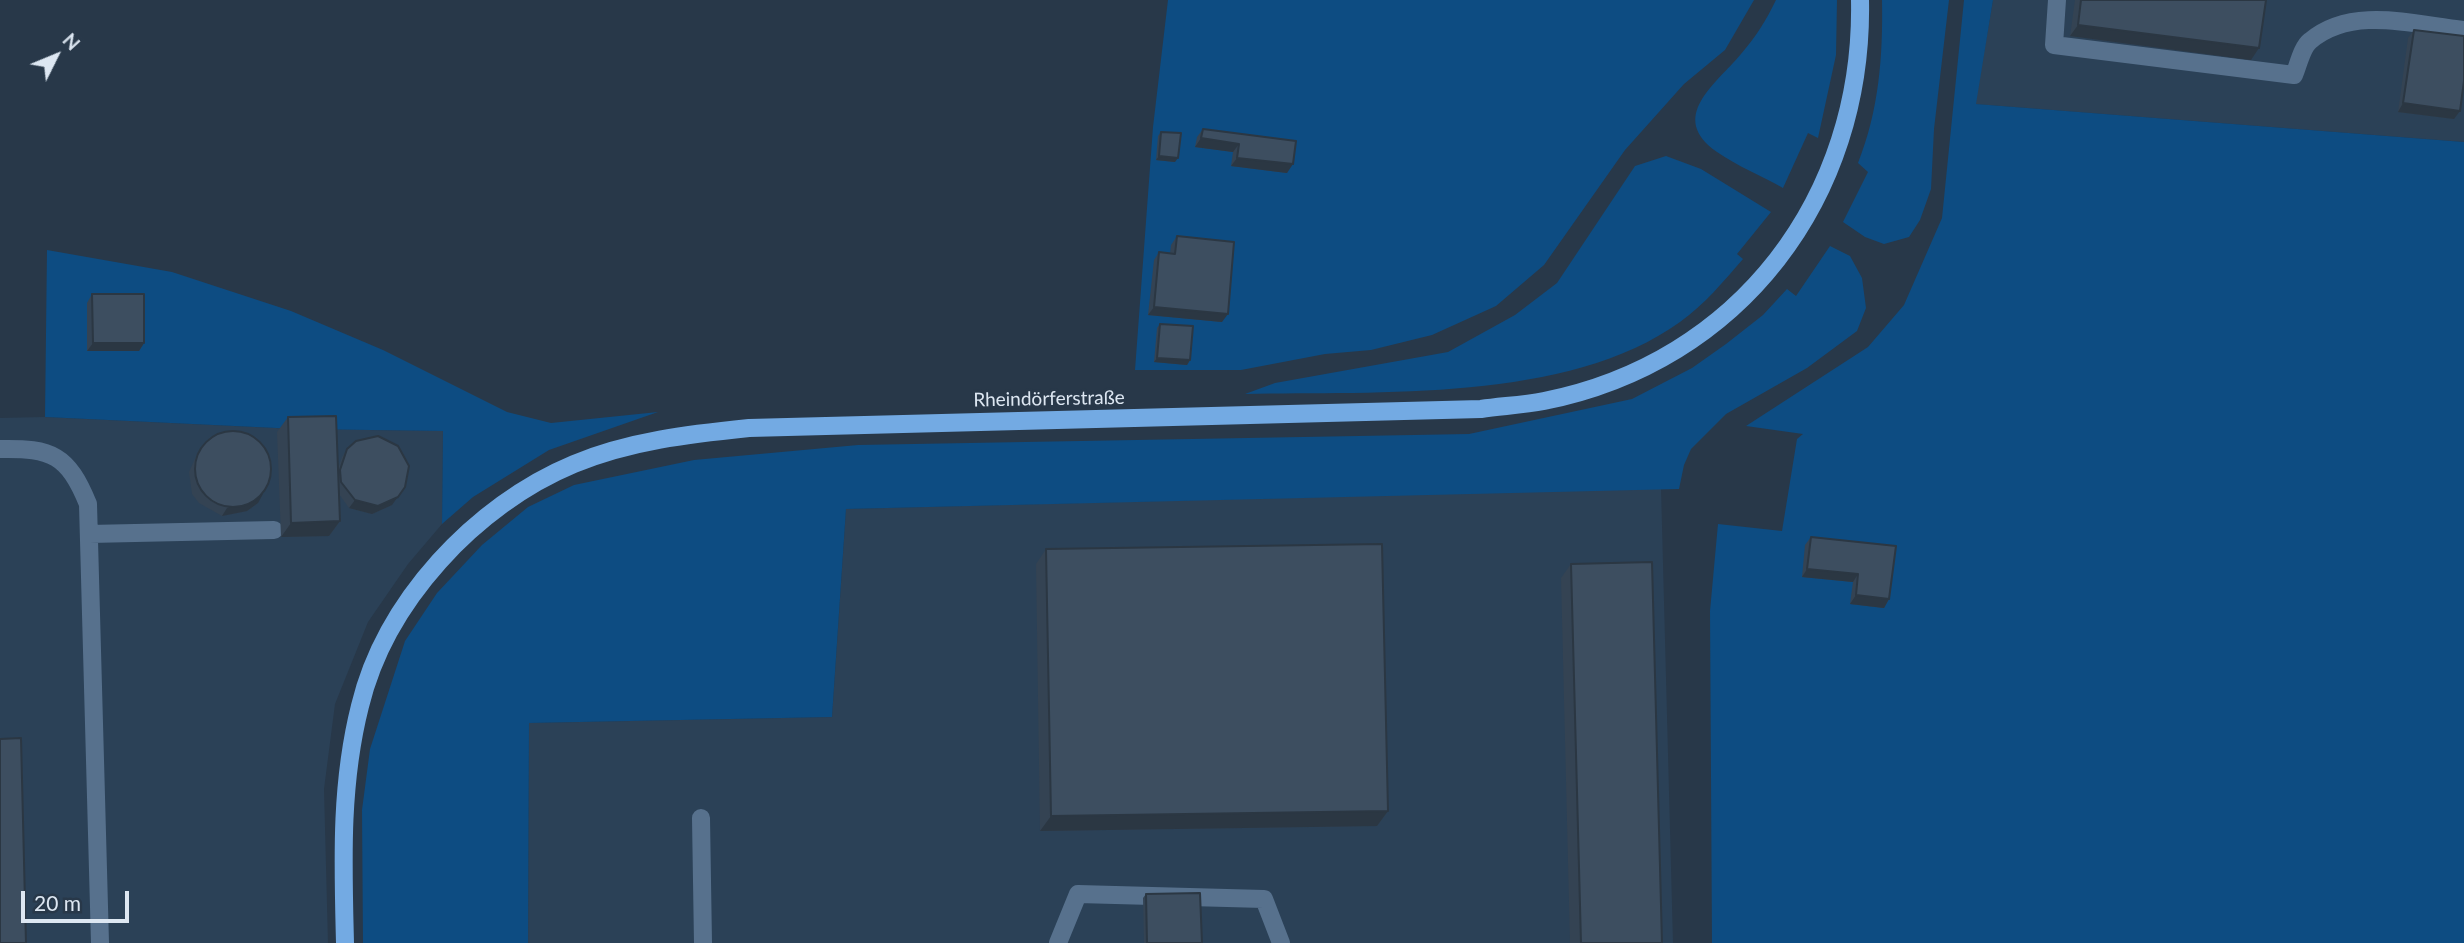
<!DOCTYPE html>
<html>
<head>
<meta charset="utf-8">
<style>
	body { margin:0 }
	#map { position:relative; width:2464px; height:943px; overflow:hidden; background:#283849; font-family:Lato,sans-serif }
	canvas { display:block }
	.north { position:absolute; left:21px; top:21px; width:70px; height:70px; -webkit-text-stroke:5px #283849; paint-order:stroke; rotate:47deg; font-size:19px; font-weight:700; line-height:28px; text-align:center; color:#dde7f2 }
	.north::after { content:''; display:block; margin:auto; width:24px; height:32px; background:#dde7f2; clip-path:polygon(50% 0,100% 100%,50% 72%,0 100%) }
	.scale { position:absolute; left:21px; top:891px; width:108px; height:32px; box-sizing:border-box; border:4px solid #dde7f2; border-top:0; padding-left:9px; font-size:21px; line-height:24px; white-space:nowrap; color:#dde7f2; -webkit-text-stroke:5px #283849; paint-order:stroke }
</style>
</head>
<body>
<div id="map">
<canvas width="2464" height="943"></canvas>
<div class="north">N</div>
<div class="scale">20 m</div>
</div>
<script>
const context = document.querySelector('canvas').getContext('2d');
context.lineJoin = 'round';
function fill(path, color) {
  context.fillStyle = color;
  context.fill(path, 'evenodd');
}
function trace(path, color, width, dash) {
  context.strokeStyle = color;
  context.lineWidth = width;
  context.lineCap = dash ? 'butt' : 'round';
  context.setLineDash(dash || []);
  context.stroke(path);
}
function write(font, color, halo, rows, align = 'center') {
  context.font = font + ' Lato,sans-serif';
  context.lineWidth = 6;
  context.setLineDash([]);
  context.textBaseline = 'middle';
  context.strokeStyle = halo;
  context.fillStyle = color;
  for (const [text, x, y, turn = 0] of rows) {
    context.save();
    context.translate(x, y);
    context.rotate((+turn || 0) * Math.PI / 180);
    context.textAlign = isNaN(turn) ? turn : align;
    if (halo) context.strokeText(text, 0, 0);
    context.fillText(text, 0, 0);
    context.restore();
  }
}
fill(new Path2D(`
	M 1993,0 L 2464,0 L 2464,142 L 1975,104 Z
	M 45,417 L 297,429 L 443,431 L 442,524 L 408,564 L 368,622 L 335,704 L 324,789 L 328,943 L 0,943 L 0,418 Z
	M 1661,488 L 1673,943 L 528,943 L 529,723 L 832,717 L 846,509 Z`), '#2b4157');
fill(new Path2D(`
	M 1168,0 L 1754,0 L 1725,50 L 1684,84 L 1625,150 L 1544,265 L 1496,306 L 1432,335 L 1371,350 L 1325,354 L 1241,370 L 1135,370 L 1153,127 Z
	M 1776,0 L 1837,0 L 1836,55 L 1818,138 L 1808,133 L 1783,188 C 1762,176 1737,166 1717,152 C 1667,117 1716,84 1741,54 C 1755,38 1767,19 1776,0 Z
	M 1882,0 L 1949,0 L 1934,129 L 1931,189 L 1920,220 L 1909,237 L 1884,244 L 1865,237 L 1843,222 L 1868,172 L 1858,163 C 1879,110 1883,57 1882,0 Z
	M 1964,0 L 1993,0 L 1976,104 L 2464,142 L 2464,943 L 1712,943 L 1710,611 L 1718,524 L 1782,531 L 1797,439 L 1803,434 L 1746,426 L 1868,347 L 1904,305 L 1942,218 Z
	M 1666,156 L 1701,169 L 1771,212 L 1737,254 L 1743,259 C 1724,281 1704,305 1680,322 C 1568,403 1377,391 1245,394 L 1275,383 L 1448,352 L 1515,315 L 1557,283 L 1635,166 Z
	M 1830,246 L 1850,256 L 1862,278 L 1866,308 L 1857,331 L 1807,368 L 1726,414 L 1691,449 L 1684,465 L 1679,489 L 846,509 L 832,717 L 529,723 L 528,943 L 363,943 L 362,810 L 370,749 L 405,641 L 437,593 L 482,545 L 528,507 L 574,485 L 694,460 L 858,445 L 1469,434 L 1632,399 L 1692,368 L 1726,344 L 1763,315 L 1787,289 L 1796,296 Z
	M 47,250 L 172,272 L 291,311 L 383,350 L 507,412 L 551,423 L 658,412 L 549,450 L 473,497 L 442,524 L 443,431 L 297,429 L 45,417 Z`), '#0d4c82');
trace(new Path2D(`
	M 2057,0 L 2054,45 L 2294,75 C 2298,66 2302,47 2310,41 C 2352,5 2415,25 2464,30
	M 0,449 C 52,448 68,455 88,504 L 100,943
	M 89,534 L 274,530
	M 701,818 L 703,943
	M 1058,943 L 1078,894 L 1264,899 L 1281,943`), '#57718d', 18);
trace(new Path2D(`
	M 345,943 C 343,863 340,785 360,706 C 385,602 475,505 574,464 C 629,441 690,434 749,428 L 1481,409 C 1502,406 1523,405 1544,401 C 1740,362 1864,197 1860,0`), '#73aae3', 18);
fill(new Path2D(`
	M 2075,0 L 2266,0 L 2251,60 L 2070,36 Z
	M 2414,30 L 2454,119 L 2398,112 L 2408,38 Z
	M 1203,129 L 1296,141 L 1287,173 L 1231,166 L 1233,152 L 1195,147 L 1197,137 Z
	M 1161,132 L 1175,162 L 1156,160 L 1158,136 Z
	M 1177,236 L 1222,322 L 1148,315 L 1154,260 L 1159,252 L 1170,253 L 1171,245 Z
	M 92,294 L 144,343 L 139,351 L 87,351 L 87,303 Z
	M 1160,324 L 1190,360 L 1187,365 L 1154,362 L 1157,328 Z
	M 288,417 L 338,468 L 342,457 L 347,449 L 392,505 L 372,514 L 349,508 L 339,494 L 340,521 L 329,536 L 281,537 L 277,432 Z
	M 203,444 L 258,503 L 247,511 L 222,516 L 199,503 L 192,494 L 189,472 L 198,452 Z
	M 1811,537 L 1889,599 L 1884,608 L 1850,604 L 1853,582 L 1802,577 L 1805,545 Z
	M 1046,549 L 1388,811 L 1377,826 L 1040,831 L 1036,564 Z
	M 1571,564 L 1662,943 L 1570,943 L 1561,578 Z
	M 1146,894 L 1202,943 L 1144,943 L 1143,898 Z`), '#344353');
fill(new Path2D(`
	M 2078,25 L 2259,48 L 2251,60 L 2070,36 Z
	M 2403,103 L 2460,111 L 2454,119 L 2398,112 Z
	M 1201,138 L 1239,144 L 1233,152 L 1195,147 Z
	M 1159,156 L 1178,158 L 1175,162 L 1156,160 Z
	M 1237,158 L 1293,164 L 1287,173 L 1231,166 Z
	M 1154,307 L 1228,314 L 1222,322 L 1148,315 Z
	M 93,343 L 144,343 L 139,351 L 87,351 Z
	M 1157,358 L 1190,360 L 1187,365 L 1154,362 Z
	M 405,487 L 392,505 L 372,514 L 349,508 L 355,500 Z
	M 263,494 L 258,503 L 247,511 L 222,516 L 227,508 Z
	M 340,521 L 329,536 L 281,537 L 291,523 Z
	M 1807,569 L 1858,574 L 1853,582 L 1802,577 Z
	M 1856,595 L 1889,599 L 1884,608 L 1850,604 Z
	M 1388,811 L 1377,826 L 1040,831 L 1051,816 Z`), '#2b3743');
const building = new Path2D(`
	M 2081,0 L 2266,0 L 2259,48 L 2078,25 Z
	M 2414,30 L 2464,36 L 2464,81 L 2460,111 L 2403,103 Z
	M 1203,129 L 1296,141 L 1293,164 L 1237,158 L 1239,144 L 1201,138 Z
	M 1161,132 L 1181,133 L 1178,158 L 1159,156 Z
	M 1177,236 L 1234,242 L 1228,314 L 1154,307 L 1159,252 L 1175,254 Z
	M 92,294 L 144,294 L 144,343 L 93,343 Z
	M 1160,324 L 1193,326 L 1190,360 L 1157,358 Z
	M 336,416 L 340,521 L 291,523 L 288,417 Z
	M195 469a38 38 0 1 1 76 0a38 38 0 1 1-76 0Z
	M 378,436 L 398,446 L 409,466 L 405,487 L 398,497 L 378,506 L 355,500 L 341,482 L 340,470 L 347,449 L 356,441 Z
	M 1811,537 L 1896,546 L 1889,599 L 1856,595 L 1858,574 L 1807,569 Z
	M 1382,544 L 1388,811 L 1051,816 L 1046,549 Z
	M 1652,562 L 1662,943 L 1581,943 L 1571,564 Z
	M 21,738 L 26,943 L 0,943 L 0,739 Z
	M 1200,893 L 1202,943 L 1147,943 L 1146,894 Z`);
fill(building, '#3d4e60');
trace(building, '#2b3743', 2);
write('19px', '#dde7f2', '#283849', [
	["Rheindörferstraße",1049,399,-1]
]);
</script>
</body>
</html>
